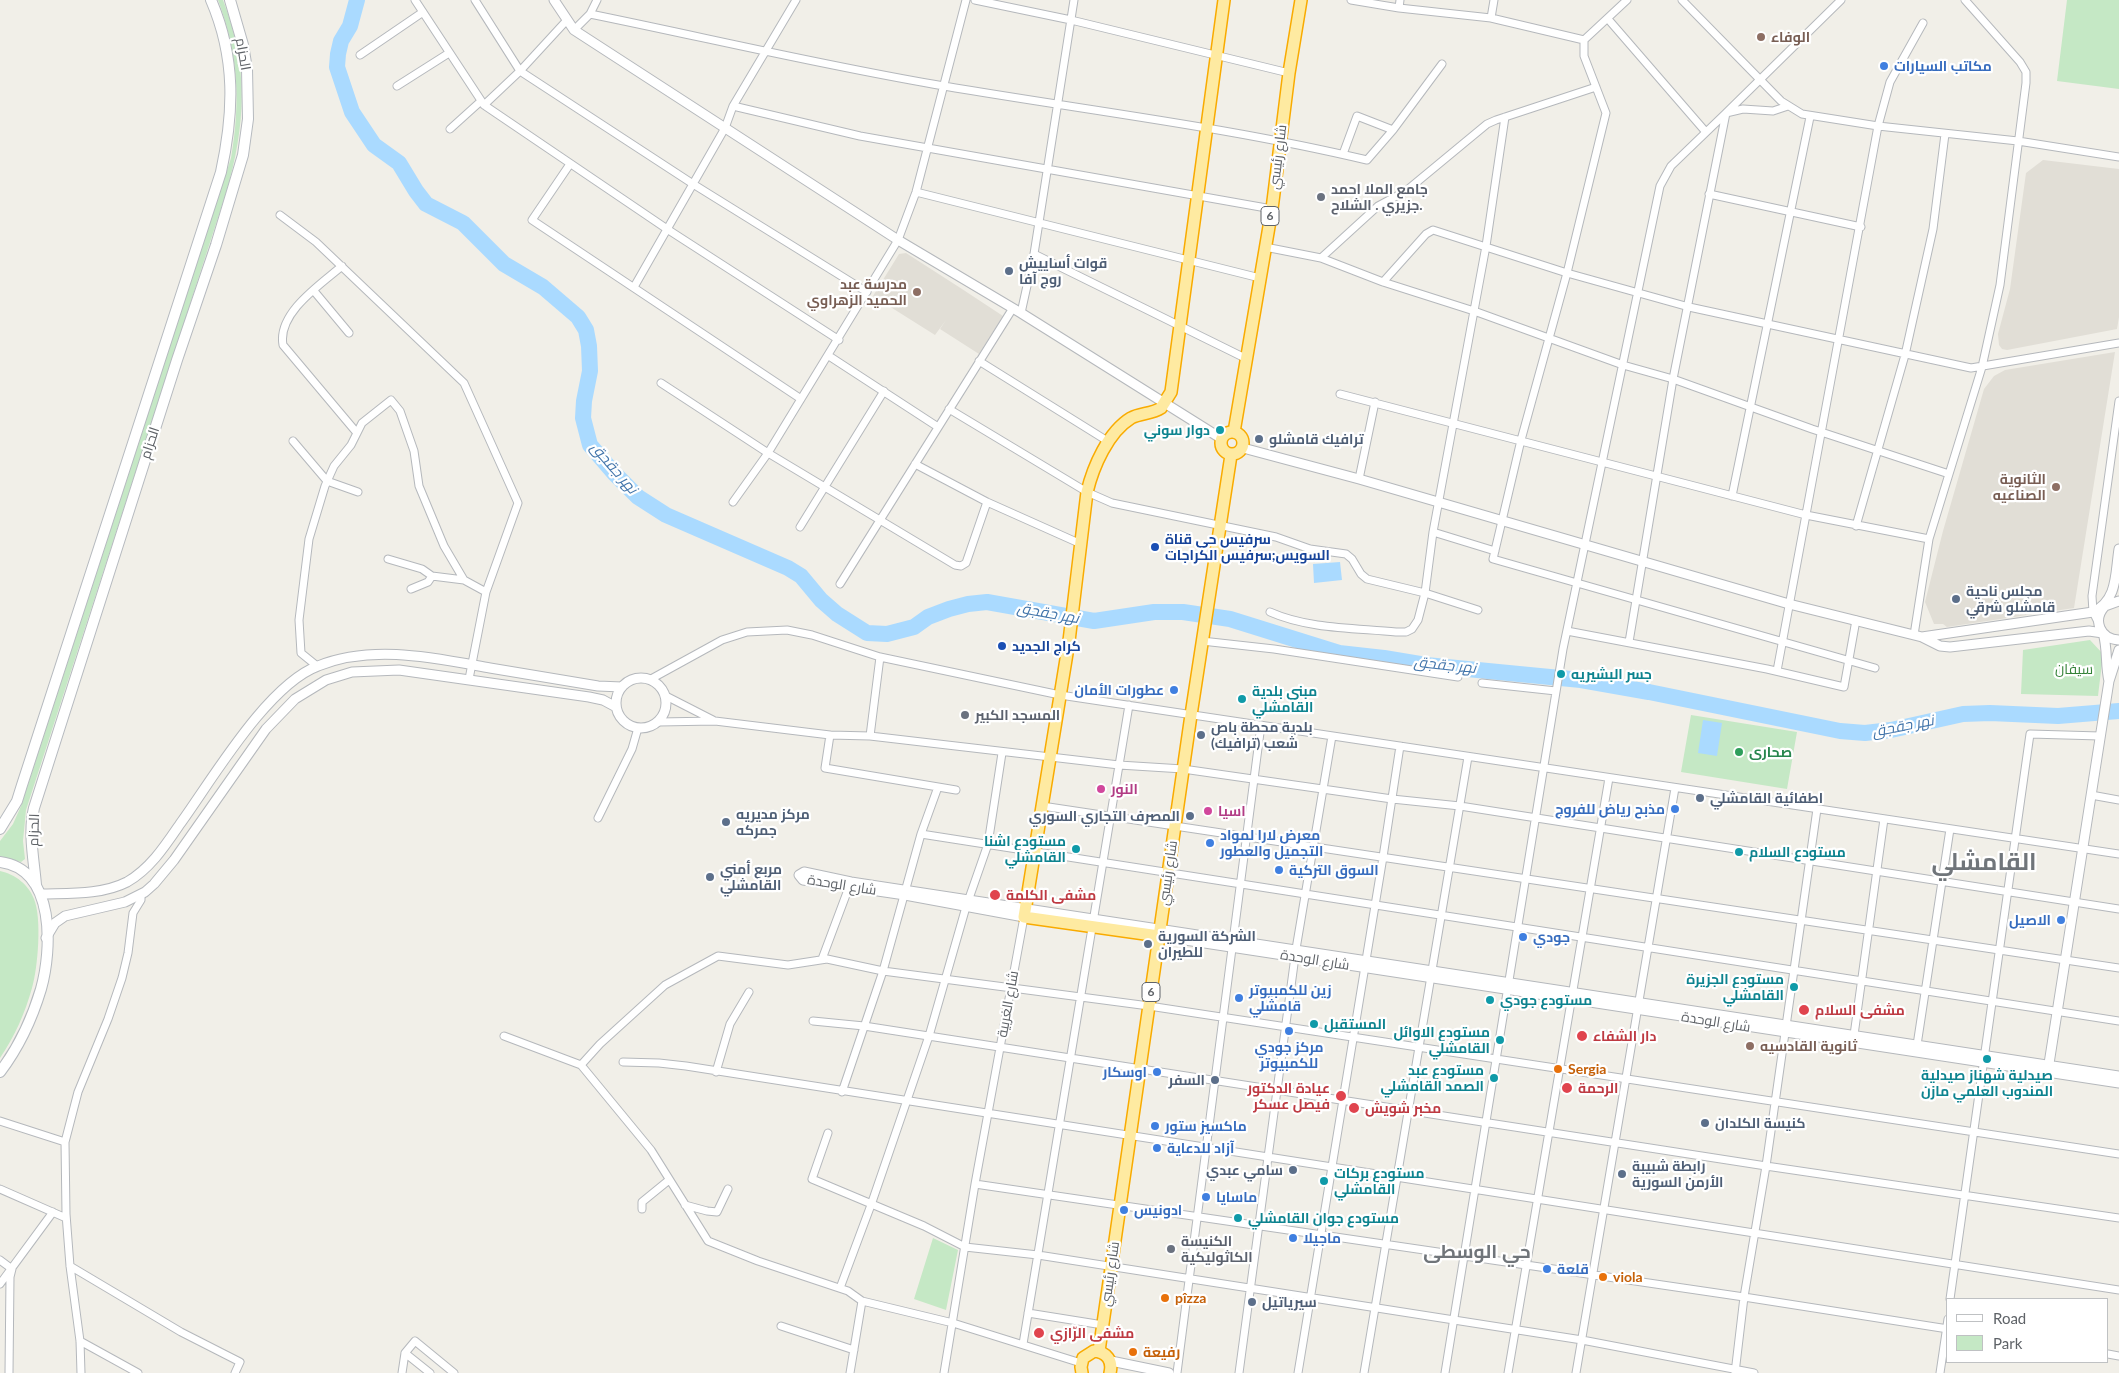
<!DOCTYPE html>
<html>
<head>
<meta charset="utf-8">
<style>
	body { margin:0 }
	#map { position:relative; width:2119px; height:1373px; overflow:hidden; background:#f1efe8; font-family:Lato,sans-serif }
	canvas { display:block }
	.legend { position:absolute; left:1946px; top:1298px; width:162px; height:65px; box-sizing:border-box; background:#fff; border:1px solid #bfc1c3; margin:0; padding:6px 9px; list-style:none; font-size:15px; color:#5f6368 }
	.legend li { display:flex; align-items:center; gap:10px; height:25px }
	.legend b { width:25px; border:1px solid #bfc1c3 }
</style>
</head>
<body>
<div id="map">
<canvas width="2119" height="1373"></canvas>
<ul class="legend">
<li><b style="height:6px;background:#fff"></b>Road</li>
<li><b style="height:14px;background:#c5e8c5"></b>Park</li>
</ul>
</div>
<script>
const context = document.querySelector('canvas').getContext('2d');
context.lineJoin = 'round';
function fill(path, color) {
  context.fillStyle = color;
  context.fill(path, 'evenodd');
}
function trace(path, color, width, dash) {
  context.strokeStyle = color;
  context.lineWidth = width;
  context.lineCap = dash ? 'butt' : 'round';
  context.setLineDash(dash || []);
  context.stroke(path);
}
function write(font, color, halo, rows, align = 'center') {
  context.font = font + ' Lato,Cairo,sans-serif';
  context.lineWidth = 4.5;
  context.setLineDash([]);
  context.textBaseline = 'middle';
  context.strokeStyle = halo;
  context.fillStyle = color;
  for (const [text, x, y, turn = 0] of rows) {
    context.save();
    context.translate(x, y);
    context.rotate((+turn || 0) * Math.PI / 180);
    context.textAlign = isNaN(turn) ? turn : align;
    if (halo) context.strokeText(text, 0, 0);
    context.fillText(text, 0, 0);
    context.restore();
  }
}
fill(new Path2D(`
	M 2043,160 L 2119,169 L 2119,317 L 2117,329 L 2007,350 L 2002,349 L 1999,345 L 1998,334 L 2010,289 L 2026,173 Z
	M 906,253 L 962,289 L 951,308 L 962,289 L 1003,316 L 979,354 L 940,329 L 946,320 L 935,335 L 873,296 L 899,254 Z
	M 2115,352 L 2074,608 L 1947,627 L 1943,624 L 1934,624 L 1925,602 L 1943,531 L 1984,389 L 1994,376 L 2005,370 Z`), '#e1ded6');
fill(new Path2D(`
	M 218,0 L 223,0 C 249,67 246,125 226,193 L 26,810 L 23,841 L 25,859 L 21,862 L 0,856 L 0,841 L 13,824 L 21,806 L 231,158 C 241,101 238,54 218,0 Z
	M 2067,0 L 2119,0 L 2119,89 L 2057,81 Z
	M 2090,640 L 2103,654 L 2098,696 L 2021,694 L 2023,650 Z
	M 1691,715 L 1797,732 L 1787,789 L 1681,772 Z
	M 0,871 C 15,874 29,885 34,899 C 42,918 38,968 32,988 C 25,1013 15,1036 0,1058 Z
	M 933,1238 L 958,1250 L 946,1310 L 914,1299 Z`), '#c5e8c5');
fill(new Path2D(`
	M 1340,562 L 1342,580 L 1314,583 L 1313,564 Z
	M 1703,720 L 1722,723 L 1717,756 L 1698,753 Z`), '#aadaff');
trace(new Path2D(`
	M 357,0 L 350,26 L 341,41 L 338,54 L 337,67 L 352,112 L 374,145 L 399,163 L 416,191 L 426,204 L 463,223 L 504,264 L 543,287 L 578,317 L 586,330 L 589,346 L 590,371 L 584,401 L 583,418 L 590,445 L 614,473 L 638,497 L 666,515 L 788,568 L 801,576 L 821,600 L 837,614 L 867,633 L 887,634 L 914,627 L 928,617 L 949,609 L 968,604 L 987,602 L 1094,621 L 1154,612 L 1183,612 L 1230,619 L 1339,653 L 1384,658 L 1426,665 L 1581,680 L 1649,692 L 1840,731 L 1865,733 L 1891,730 L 1963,714 L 1990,713 L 2058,716 L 2119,711`), '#aadaff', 16);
const minor = new Path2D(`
	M 415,0 L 484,105 L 667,229 L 839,340
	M 475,0 L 520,71 L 693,184 L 867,292
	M 975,0 L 1071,20 L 1289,73
	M 1351,0 L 1399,8 L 1491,18 L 1584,40
	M 1627,0 L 1584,40 L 1584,56 L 1606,113 L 1567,273 L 1521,440 L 1493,559 L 1875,668
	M 1682,0 L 1781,101 L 1802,114 L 1878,126 L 2018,141 L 2119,157
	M 1399,8 L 1400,0
	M 590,14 C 708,38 825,66 944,86 C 1085,110 1228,127 1367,160 L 1393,130
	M 1491,18 L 1494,0
	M 1608,19 L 1705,131
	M 574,30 L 590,14 L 597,0
	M 360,55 L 423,12
	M 397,86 L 449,53
	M 484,105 L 520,71 L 567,20
	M 733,106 L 860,136 L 1272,209
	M 450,129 L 481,101
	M 1343,154 L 1357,116 L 1393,130 L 1442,64
	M 570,164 L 532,220 L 801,399
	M 916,192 L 1260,278
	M 1709,194 L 1861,227
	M 280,215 L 316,242 L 464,383 L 518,503 L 486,592 L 469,679
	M 1265,247 L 1321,258 L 1383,282 L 1474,311 L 1623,365 L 1673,379 L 1812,429 L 1949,474
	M 1034,254 L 1247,359
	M 1321,258 L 1378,206 L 1406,191 L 1487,124 L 1496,120 L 1596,87
	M 342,266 C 321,284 277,313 283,345 L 357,433
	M 1383,282 L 1426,234 L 1433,230 L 1567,273 L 1689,307 L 1971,368 L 2119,343
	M 634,287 L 725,128 L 733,106 L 796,0
	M 314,291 L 349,333
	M 1021,313 L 1034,254 L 1074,0
	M 829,356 L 938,427
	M 979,361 L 1109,442
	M 661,383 L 768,453 L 955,565 L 961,566 L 966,563 L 987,502
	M 1340,394 L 1806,515 L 1929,539
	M 949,409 L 1087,492 L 1112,503 L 1276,537 L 1310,549 L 1346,554 L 1352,559 L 1361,574 L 1367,579 L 1425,593 L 1478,610
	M 293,441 L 327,481 L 358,492
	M 915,464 L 987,502 L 1081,544
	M 1359,479 L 1375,402
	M 1732,496 L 1810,117
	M 733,502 L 768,453 L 898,240 L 916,192 L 966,0
	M 1856,526 L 1905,355 L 1933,229 L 1945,134
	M 800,527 L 884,391
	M 1433,532 L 1495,551
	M 388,559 L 422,569 L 432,576 L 464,580
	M 840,584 L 1013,308
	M 411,589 L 428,582 L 432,576
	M 1270,612 C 1308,629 1355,628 1396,632 L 1406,632 L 1412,629 L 1418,620 L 1425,593 L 1433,532 L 1486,246 L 1505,117
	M 2098,622 L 2093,612 L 2092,596 L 2119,401
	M 1567,631 L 1767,669 L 1844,687 L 1856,620
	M 1914,635 L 1929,539 L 1982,367 L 2000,285 L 2026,83 L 2026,72 L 2020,62 L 1965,0
	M 1202,641 L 1274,649 L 1458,677
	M 1629,642 L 1673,379 L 1726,113 L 1841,0
	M 317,666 L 301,653 L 299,620 L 309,539 L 325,486 L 334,466 L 351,445 L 362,423 L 391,400 L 400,411 L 414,451 L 419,486 L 444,546 L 464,580 L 486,592
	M 1777,671 L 1878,126 L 1890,82 L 1923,23
	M 651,679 L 722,640 L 747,632 L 787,630 L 812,635 L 880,657 L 1060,695 L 2119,854
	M 1482,683 L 1556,691
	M 666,696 L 713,720
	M 659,722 L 715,721 L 830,735 L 870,736 L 1119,765 L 1183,769 L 1392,799 L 1460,806 L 2119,909
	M 830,735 L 825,768 L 956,790
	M 870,736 L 880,657
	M 2091,795 L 2119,800
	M 1042,806 L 2119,968
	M 598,818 L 632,749 L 638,728
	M 921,834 L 2119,1021
	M 822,959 L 849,887
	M 813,1021 L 864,1026 L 1766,1166 L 2119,1218
	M 1854,1035 L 1884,819
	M 504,1036 L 581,1065 L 600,1044 L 665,985 L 718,956 L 788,965 L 827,959 L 883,971 L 1149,1006 L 2119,1154
	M 1917,1045 L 1950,829
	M 623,1062 L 659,1063 L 686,1066 L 2119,1290
	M 581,1065 L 651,1150 L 708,1241 L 758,1261 L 848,1291 L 862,1301 L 953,1323 L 1081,1363
	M 716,1072 L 730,1024 L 749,992
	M 842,1092 L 883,971 L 921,834 L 938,787
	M 0,1121 L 65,1142
	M 828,1133 L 812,1179 L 924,1226 L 965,1247 L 1038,1255 L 1582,1340 L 1754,1373
	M 975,1184 L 1744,1297 L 1948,1329
	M 0,1189 L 66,1218
	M 685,1205 L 707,1211 L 717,1212 L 728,1189
	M 642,1209 L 642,1202 L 669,1180
	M 0,1260 L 12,1269 L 10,1277 L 9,1373
	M 70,1266 L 181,1332 L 240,1362 L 235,1373
	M 0,1284 L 53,1212
	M 840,1288 L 871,1205 L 929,1036 L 966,907 L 988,844 L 1002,753
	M 1950,1299 L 2030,734 L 2100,736
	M 1028,1313 L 1103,1325
	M 781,1326 L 854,1350
	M 80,1341 L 138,1373
	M 1023,1344 L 1129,705
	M 405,1353 L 430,1373
	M 2108,1354 L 2119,1356
	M 81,1373 L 80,1341 L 70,1266 L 66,1214 L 65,1142 L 78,1092 L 108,1019 L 122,978 L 128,953 L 133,913 L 141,900 L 141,894
	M 402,1373 L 405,1353 L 415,1341 L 454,1373
	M 850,1373 L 862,1301
	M 944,1373 L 975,1184 L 1024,917
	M 1177,1373 L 1261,725
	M 1239,1373 L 1296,949 L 1332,736
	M 1298,1373 L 1383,857 L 1400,746
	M 1364,1373 L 1468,757
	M 1445,1373 L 1563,649 L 1660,186 L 1671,166 L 1726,113 L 1743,109 L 1773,111 L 1788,106
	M 1508,1373 L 1609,778
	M 1576,1373 L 1675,788
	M 1735,1373 L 1744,1297 L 1766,1166 L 1817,809
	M 1940,1373 L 1948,1319`);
const tertiary = new Path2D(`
	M 554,0 L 574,30 L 898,240 L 1021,313 L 1222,439
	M 1243,448 L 1359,479 L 1789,604 L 1922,637 L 1940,646 L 1950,647 L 2089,631 L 2103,633 C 2108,649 2105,665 2109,681
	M 2119,601 L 2105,606 C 2092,620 2100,639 2119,640
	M 1922,637 L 2093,612 C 2118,600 2115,574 2119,549
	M616 703a25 25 0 1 1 50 0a25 25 0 1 1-50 0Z
	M 41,894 C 68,893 102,895 127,882 C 150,869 165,846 180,824 C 212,780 267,685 318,666 C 373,644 434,658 490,668 C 526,674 562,680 598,686 L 622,687
	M 1024,917 L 905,895 L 803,880 L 799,875 L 804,872 L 851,882 L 2119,1076
	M 1159,936 L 2119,1083
	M 46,938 L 55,923 L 65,916 L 125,902 L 145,892 L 154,884 L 174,860 L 266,729 L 295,699 L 326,680 L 352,672 L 399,670 L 589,697 L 603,700 L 616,707
	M 2048,1070 L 2109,681 L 2119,650
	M 1111,1361 L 1169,1373`);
const secondary = new Path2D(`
	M 0,829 L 17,801 L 22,785 L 221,172 C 234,112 236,58 211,0
	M 0,862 C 56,869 52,950 41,989 C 32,1019 19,1047 0,1072
	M 36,885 C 34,860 28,833 34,808 L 177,360 L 216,245 L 243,155 L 248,119 L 247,69 L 243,45 L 230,0`);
const trunk = new Path2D(`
	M1221 443a11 11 0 1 1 22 0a11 11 0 1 1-22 0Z
	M 1234,432 L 1272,209 L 1289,73 L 1301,0
	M 1159,936 L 1024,917 L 1069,641 L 1087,492 C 1093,467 1108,432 1131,418 C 1140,413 1152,414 1161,408 L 1171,392 L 1224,0
	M 1099,1351 L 1191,715 L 1231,455
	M 1082,1373 L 1081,1367 L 1083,1358 L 1094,1351 C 1107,1352 1113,1361 1110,1373`);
trace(minor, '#b5b8bc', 9);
trace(tertiary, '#b5b8bc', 11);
trace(secondary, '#b6babf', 12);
trace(trunk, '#f9ab00', 14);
trace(minor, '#fff', 7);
trace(tertiary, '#fff', 9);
trace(secondary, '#fff', 10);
trace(trunk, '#feeaa1', 11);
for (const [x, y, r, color] of [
	[1761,37,5,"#8d6e63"],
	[1884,66,5,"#3f7fe0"],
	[1321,197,5,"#6b7280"],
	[1009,271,5,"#5c6f8a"],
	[917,292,5,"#8d6e63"],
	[1220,430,5,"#0f9aa8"],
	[1259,439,5,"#5c6f8a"],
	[2056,487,5,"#8d6e63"],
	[1155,547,5,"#1a4fb4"],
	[1956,599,5,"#5c6f8a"],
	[1002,646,5,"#1a4fb4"],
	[1561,674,5,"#0f9aa8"],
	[1174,690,5,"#3f7fe0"],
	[1242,699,5,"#0f9aa8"],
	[965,715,5,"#6b7280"],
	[1201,735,5,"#5c6f8a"],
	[1739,752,5,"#2e9e5b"],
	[1101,789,5,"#d1479c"],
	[1700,798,5,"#5c6f8a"],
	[1675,809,5,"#3f7fe0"],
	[1208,811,5,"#d1479c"],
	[1190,816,5,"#5c6f8a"],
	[726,822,5,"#5c6f8a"],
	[1210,843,5,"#3f7fe0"],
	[1076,849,5,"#0f9aa8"],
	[1739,852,5,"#0f9aa8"],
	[1279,870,5,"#3f7fe0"],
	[710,877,5,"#5c6f8a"],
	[995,895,6,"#e0444e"],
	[2061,920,5,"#3f7fe0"],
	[1523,937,5,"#3f7fe0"],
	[1148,944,5,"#5c6f8a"],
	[1794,987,5,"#0f9aa8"],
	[1239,998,5,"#3f7fe0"],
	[1490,1000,5,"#0f9aa8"],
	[1804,1010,6,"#e0444e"],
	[1314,1024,5,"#0f9aa8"],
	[1289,1031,5,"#3f7fe0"],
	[1582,1036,6,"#e0444e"],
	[1500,1040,5,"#0f9aa8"],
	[1750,1046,5,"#8d6e63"],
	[1987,1059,5,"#0f9aa8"],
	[1558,1069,5,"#e8710a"],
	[1157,1072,5,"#3f7fe0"],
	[1494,1078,5,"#0f9aa8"],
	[1215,1080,5,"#5c6f8a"],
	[1567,1088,6,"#e0444e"],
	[1341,1096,6,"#e0444e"],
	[1354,1108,6,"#e0444e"],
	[1705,1123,5,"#5c6f8a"],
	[1155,1126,5,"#3f7fe0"],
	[1157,1148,5,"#3f7fe0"],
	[1293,1170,5,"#5c6f8a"],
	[1622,1174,5,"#5c6f8a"],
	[1324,1181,5,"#0f9aa8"],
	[1206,1197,5,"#3f7fe0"],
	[1124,1210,5,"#3f7fe0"],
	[1238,1218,5,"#0f9aa8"],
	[1293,1238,5,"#3f7fe0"],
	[1171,1249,5,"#6b7280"],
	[1547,1269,5,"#3f7fe0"],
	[1603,1277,5,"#e8710a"],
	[1165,1298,5,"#e8710a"],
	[1252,1302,5,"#5c6f8a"],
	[1039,1333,6,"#e0444e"],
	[1133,1352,5,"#e8710a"]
]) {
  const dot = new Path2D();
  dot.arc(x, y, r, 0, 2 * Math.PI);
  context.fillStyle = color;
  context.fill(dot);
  trace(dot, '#fff', 2);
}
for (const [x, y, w] of [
	[1270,216,18],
	[1151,992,18]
]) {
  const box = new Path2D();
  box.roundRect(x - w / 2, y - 9.5, w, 19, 4);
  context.fillStyle = '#fff';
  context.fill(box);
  trace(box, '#5f6368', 1);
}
write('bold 12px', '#5f6368', null, [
	["6",1270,216],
	["6",1151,992]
]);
write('bold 14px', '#785e54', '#fff', [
	["الوفاء",1771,37],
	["مدرسة عبد",907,284,"right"],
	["الحميد الزهراوي",907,300,"right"],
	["الثانوية",2046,479,"right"],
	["الصناعيه",2046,495,"right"],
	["ثانوية القادسيه",1760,1046]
], 'left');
write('14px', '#5f6368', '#fff', [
	["الحزام",243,54,80],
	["شارع رئيسي",1278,157,-83],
	["الحزام",150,443,-72],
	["الحزام",34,830,-88],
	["شارع رئيسي",1168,873,-82],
	["شارع الوحدة",842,885,9],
	["شارع الوحدة",1315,960,9],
	["شارع الغربية",1008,1004,-80],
	["شارع الوحدة",1716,1022,9],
	["شارع رئيسي",1110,1274,-82]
]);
write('bold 14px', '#366cbe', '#fff', [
	["مكاتب السيارات",1894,66],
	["عطورات الأمان",1164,690,"right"],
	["مذبح رياض للفروج",1665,809,"right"],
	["معرض لارا لمواد",1220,835],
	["التجميل والعطور",1220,851],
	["السوق التركية",1289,870],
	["الاصيل",2051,920,"right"],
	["جودي",1533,937],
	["زين للكمبيوتر",1249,990],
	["قامشلي",1249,1006],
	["مركز جودي",1289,1047,"center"],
	["للكمبيوتر",1289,1063,"center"],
	["اوسكار",1147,1072,"right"],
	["ماكسيز ستور",1165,1126],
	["آزاد للدعاية",1167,1148],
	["ماسايا",1216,1197],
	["ادونيس",1134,1210],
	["ماجيلا",1303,1238],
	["قلعة",1557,1269]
], 'left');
write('bold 14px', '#5b616d', '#fff', [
	["جامع الملا احمد",1331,189],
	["جزيري . الشلاح.",1331,205],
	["المسجد الكبير",975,715],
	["الكنيسة",1181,1241],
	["الكاثوليكية",1181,1257]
], 'left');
write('bold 14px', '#4e5e75', '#fff', [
	["قوات أساييش",1019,263],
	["روج آفا",1019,279],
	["ترافيك قامشلو",1269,439],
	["مجلس ناحية",1966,591],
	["قامشلو شرقي",1966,607],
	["بلدية محطة باص",1211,727],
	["شعب (ترافيك)",1211,743],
	["اطفائية القامشلي",1710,798],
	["مركز مديريه",736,814],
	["جمركه",736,830],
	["المصرف التجاري السوري",1180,816,"right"],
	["مربع أمني",720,869],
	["القامشلي",720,885],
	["الشركة السورية",1158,936],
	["للطيران",1158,952],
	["السفر",1205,1080,"right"],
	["كنيسة الكلدان",1715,1123],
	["رابطة شبيبة",1632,1166],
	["اﻷرمن السورية",1632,1182],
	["سامي عبدي",1283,1170,"right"],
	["سيرياتيل",1262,1302]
], 'left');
write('bold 14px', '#0d838f', '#fff', [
	["دوار سوني",1210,430,"right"],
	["جسر البشيريه",1571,674],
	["مبنى بلدية",1252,691],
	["القامشلي",1252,707],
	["مستودع اشنا",1066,841,"right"],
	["القامشلي",1066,857,"right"],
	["مستودع السلام",1749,852],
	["مستودع الجزيرة",1784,979,"right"],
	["القامشلي",1784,995,"right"],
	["مستودع جودي",1500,1000],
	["المستقبل",1324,1024],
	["مستودع الاوائل",1490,1032,"right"],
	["القامشلي",1490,1048,"right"],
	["مستودع عبد",1484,1070,"right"],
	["الصمد القامشلي",1484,1086,"right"],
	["صيدلية شهناز صيدلية",1987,1075,"center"],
	["المندوب العلمي مازن",1987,1091,"center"],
	["مستودع بركات",1334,1173],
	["القامشلي",1334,1189],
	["مستودع جوان القامشلي",1248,1218]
], 'left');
write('bold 14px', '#164399', '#fff', [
	["سرفيس حي قناة",1165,539],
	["السويس;سرفيس الكراجات",1165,555],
	["كراج الجديد",1012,646]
], 'left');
write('14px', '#348238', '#fff', [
	["سيفان",2074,669]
]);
write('bold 14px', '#27864d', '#fff', [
	["صحارى",1749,752]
], 'left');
write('bold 14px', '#b23c85', '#fff', [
	["النور",1111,789],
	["اسيا",1218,811]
], 'left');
write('bold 14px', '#be3a42', '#fff', [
	["مشفى الكلمة",1006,895],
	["مشفى السلام",1815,1010],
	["دار الشفاء",1593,1036],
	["عيادة الدكتور",1330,1088,"right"],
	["فيصل عسكر",1330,1104,"right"],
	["الرحمة",1578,1088],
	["مخبر شويش",1365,1108],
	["مشفى الرّازي",1050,1333]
], 'left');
write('bold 14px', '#c56008', '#fff', [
	["Sergia",1568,1069],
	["viola",1613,1277],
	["pîzza",1175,1298],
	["رفيعة",1143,1352]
], 'left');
write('italic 15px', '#4174aa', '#fff', [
	["نهر جقجق",614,468,49],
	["نهر جقجق",1048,613,10],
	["نهر جقجق",1445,665,6],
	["نهر جقجق",1903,726,-11]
]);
write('bold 19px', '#70757a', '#fff', [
	["حي الوسطى",1477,1252]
]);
write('bold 24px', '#70757a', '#fff', [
	["القامشلي",1984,862]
]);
</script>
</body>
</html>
